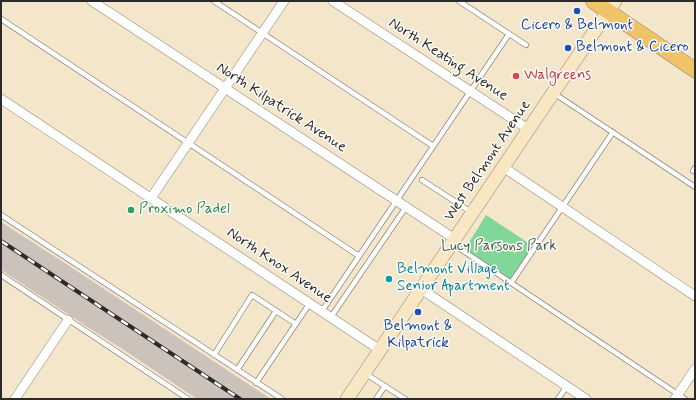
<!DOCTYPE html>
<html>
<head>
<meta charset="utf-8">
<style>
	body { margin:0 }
	#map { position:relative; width:696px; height:400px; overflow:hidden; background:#f3e6cb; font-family:Mynerve,sans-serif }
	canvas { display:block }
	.frame { position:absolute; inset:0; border:2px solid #2b2b2b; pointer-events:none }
</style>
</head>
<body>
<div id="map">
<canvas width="696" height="400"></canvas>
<div class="frame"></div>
</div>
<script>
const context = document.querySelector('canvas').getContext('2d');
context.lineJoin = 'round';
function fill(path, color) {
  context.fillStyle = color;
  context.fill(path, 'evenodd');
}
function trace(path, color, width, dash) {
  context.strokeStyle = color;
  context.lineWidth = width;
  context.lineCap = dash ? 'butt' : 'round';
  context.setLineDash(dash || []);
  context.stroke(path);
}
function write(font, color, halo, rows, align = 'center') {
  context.font = font + ' Mynerve,sans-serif';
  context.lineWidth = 3;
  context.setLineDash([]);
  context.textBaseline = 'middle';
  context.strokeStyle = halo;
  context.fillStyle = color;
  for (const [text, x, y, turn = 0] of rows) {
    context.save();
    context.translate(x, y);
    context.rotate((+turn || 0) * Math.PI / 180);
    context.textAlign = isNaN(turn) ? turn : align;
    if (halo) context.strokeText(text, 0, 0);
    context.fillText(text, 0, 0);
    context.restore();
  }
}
fill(new Path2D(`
	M 1,222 L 57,258 L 271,399 L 197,399 L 121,348 L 89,328 L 1,270 Z`), '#ccc2b9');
fill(new Path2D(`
	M 486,215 L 533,246 L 512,280 L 465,249 Z`), '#81d69a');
const lane = new Path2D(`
	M 214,1 L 433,146
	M 459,1 L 526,45
	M 1,19 L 359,256
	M 555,94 L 695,187
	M 693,171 L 695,168
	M 422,180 L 471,212
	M 1,215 L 282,399
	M 453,244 L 685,399
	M 1,275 L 188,399
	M 511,283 L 613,132
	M 322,311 L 509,34
	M 331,317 L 406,207
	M 214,355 L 252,295 L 296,324
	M 237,370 L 276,311
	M 366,374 L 405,399
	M 256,383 L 310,303
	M 376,399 L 385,386
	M 558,399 L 567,386`);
const street = new Path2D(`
	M 92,1 L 455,239
	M 333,1 L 528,129
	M 1,99 L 380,350
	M 503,167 L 695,296
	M 151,198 L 284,1
	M 421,289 L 586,399
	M 15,399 L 68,320
	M 675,399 L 695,369`);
const secondary = new Path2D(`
	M 347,399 L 615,1`);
const primary = new Path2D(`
	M 593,1 L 695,70`);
trace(lane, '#8f887b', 6);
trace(street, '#8f887b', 10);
trace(secondary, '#8f887b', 14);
trace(primary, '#8f887b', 16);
trace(lane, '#fff', 4.5);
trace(street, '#fff', 9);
trace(secondary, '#f9e7c3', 13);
trace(primary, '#f1c369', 15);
const rail = new Path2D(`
	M 1,241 L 240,399`);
trace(rail, '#2b2b2b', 4);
trace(rail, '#fdfcf7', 2.5, [8]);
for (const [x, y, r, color] of [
	[577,11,4,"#1a4fb4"],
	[568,48,4,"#1a4fb4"],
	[516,76,4,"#e0444e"],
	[131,210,4,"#2e9e5b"],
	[389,279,4,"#0f9aa8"],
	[418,312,4,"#1a4fb4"]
]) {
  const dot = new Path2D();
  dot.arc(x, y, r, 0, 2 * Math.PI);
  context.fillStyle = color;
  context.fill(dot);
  trace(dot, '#fdfcf7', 1.5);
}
write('15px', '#164399', '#fdfcf7', [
	["Cicero & Belmont",577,26],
	["Belmont & Cicero",576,48,"left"],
	["Belmont &",418,327],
	["Kilpatrick",418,344]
]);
write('15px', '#2b2b2b', '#fdfcf7', [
	["North Keating Avenue",448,60,33],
	["North Kilpatrick Avenue",281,108,33],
	["West Belmont Avenue",488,161,-56],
	["North Knox Avenue",279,266,34]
]);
write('15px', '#be3a42', '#fdfcf7', [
	["Walgreens",524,76]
], 'left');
write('15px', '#27864d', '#fdfcf7', [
	["Proximo Padel",139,210]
], 'left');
write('15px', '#455e4c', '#fdfcf7', [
	["Lucy Parsons Park",499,247]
]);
write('15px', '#0d838f', '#fdfcf7', [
	["Belmont Village",397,270],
	["Senior Apartment",397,287]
], 'left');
</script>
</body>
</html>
